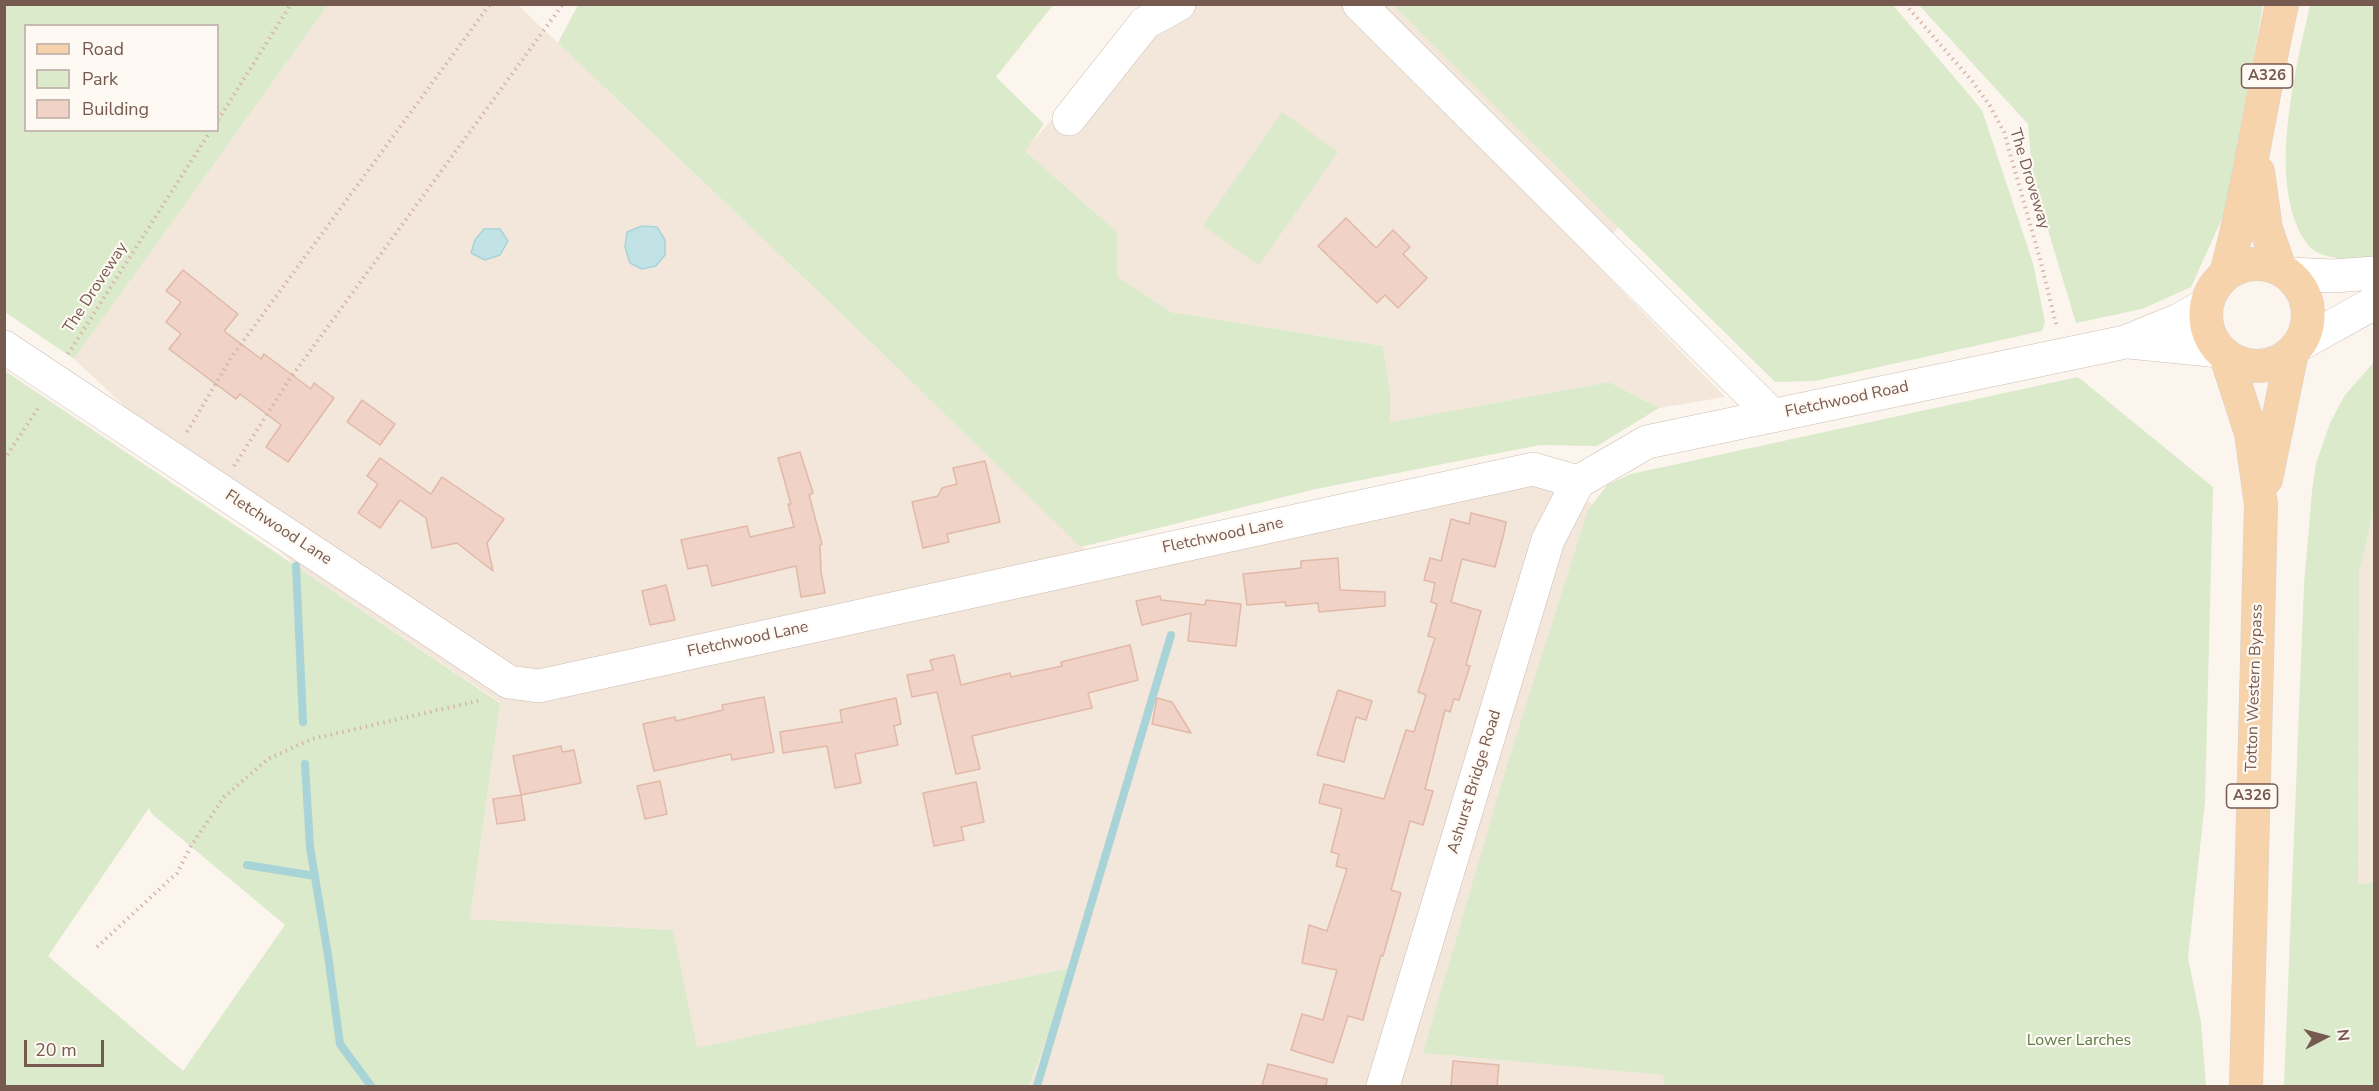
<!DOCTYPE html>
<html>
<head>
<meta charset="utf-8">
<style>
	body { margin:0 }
	#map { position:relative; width:2379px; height:1091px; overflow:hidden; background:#fcf5ed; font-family:"Nunito Sans",sans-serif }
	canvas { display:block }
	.frame { position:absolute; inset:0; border:6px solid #775a4f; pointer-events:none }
	.legend { position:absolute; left:24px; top:24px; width:195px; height:108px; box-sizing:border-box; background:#fef9f3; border:2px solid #c8b9b1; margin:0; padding:8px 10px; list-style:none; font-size:18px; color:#775a4f }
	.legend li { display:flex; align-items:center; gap:12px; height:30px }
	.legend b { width:30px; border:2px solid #c8b9b1 }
	.north { position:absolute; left:2295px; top:1007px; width:60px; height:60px; -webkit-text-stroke:4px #fef9f3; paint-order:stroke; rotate:84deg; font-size:16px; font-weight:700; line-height:24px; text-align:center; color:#775a4f }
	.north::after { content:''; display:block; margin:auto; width:21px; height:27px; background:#775a4f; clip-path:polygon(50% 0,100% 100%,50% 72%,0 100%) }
	.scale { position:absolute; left:24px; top:1040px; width:80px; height:27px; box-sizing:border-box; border:3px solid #775a4f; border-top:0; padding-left:8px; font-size:18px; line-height:21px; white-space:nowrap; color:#775a4f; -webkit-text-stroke:4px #fef9f3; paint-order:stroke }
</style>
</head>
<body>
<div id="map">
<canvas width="2379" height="1091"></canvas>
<div class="frame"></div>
<ul class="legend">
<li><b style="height:8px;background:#f6d3aa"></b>Road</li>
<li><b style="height:16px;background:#daeacb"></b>Park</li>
<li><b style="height:16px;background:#f0d3c6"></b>Building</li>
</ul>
<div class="north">N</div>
<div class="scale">20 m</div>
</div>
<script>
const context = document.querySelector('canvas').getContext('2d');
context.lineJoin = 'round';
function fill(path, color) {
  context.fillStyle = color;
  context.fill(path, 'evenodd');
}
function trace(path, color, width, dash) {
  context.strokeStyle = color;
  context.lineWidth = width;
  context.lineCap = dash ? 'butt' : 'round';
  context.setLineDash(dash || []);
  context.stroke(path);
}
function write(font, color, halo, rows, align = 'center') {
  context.font = font + ' "Nunito Sans",sans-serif';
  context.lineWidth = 4.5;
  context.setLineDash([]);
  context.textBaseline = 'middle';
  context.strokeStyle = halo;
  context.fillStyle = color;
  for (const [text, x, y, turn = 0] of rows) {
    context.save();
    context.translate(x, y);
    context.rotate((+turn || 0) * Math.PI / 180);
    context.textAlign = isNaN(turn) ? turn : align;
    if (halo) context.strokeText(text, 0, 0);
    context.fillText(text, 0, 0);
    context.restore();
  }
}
fill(new Path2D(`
	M 328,5 L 518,5 L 875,346 L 1098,562 L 1533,469 L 1594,505 L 1423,1053 L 1664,1075 L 1665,1086 L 1029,1086 L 1072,967 L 696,1049 L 673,930 L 470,919 L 500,702 L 296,566 L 74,359 Z
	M 1158,5 L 1393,5 L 1619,227 L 1588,256 L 1725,397 L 1659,408 L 1609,382 L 1390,422 L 1390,391 L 1383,346 L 1171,312 L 1117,276 L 1117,232 L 1024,150 Z
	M 2374,509 L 2374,882 L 2358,884 L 2359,573 Z`), '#f3e6db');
fill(new Path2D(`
	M 4,5 L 328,5 L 74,359 L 5,312 ZM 26,26 L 218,26 L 218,130 L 26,130 Z
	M 578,5 L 1053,5 L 996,77 L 1044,124 L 1025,151 L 1117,232 L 1117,276 L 1171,312 L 1383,346 L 1390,391 L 1390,422 L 1609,382 L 1659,408 L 1597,446 L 1540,445 L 1316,489 L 1081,547 L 875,346 L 558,43 Z
	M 1393,5 L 1893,5 L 1982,110 L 2033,263 L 2045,322 L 2042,331 L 1816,381 L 1775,382 Z
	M 1919,5 L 2263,5 L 2225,212 L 2191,287 L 2142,309 L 2076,323 L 2033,180 L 2028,124 Z
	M 2310,5 L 2374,5 L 2374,259 C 2358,261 2320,260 2309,246 C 2264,189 2296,69 2310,5 Z
	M 1282,112 L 1338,152 L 1259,265 L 1203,226 Z
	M 2374,362 L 2374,509 L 2359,573 L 2358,884 L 2374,882 L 2374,1086 L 2284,1086 L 2304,585 L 2312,491 L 2316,464 L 2330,423 L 2345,395 Z
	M 5,371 L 500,703 L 470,919 L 673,930 L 697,1048 L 1073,967 L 1029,1086 L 5,1086 ZM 149,808 L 152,814 L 285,925 L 183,1071 L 48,956 Z
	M 2078,377 L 2213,487 L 2205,802 L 2188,958 L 2201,1022 L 2206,1086 L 1665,1086 L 1663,1075 L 1423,1053 L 1505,772 L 1588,510 L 1607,485 L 1631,474 Z`), '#daeacb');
const water = new Path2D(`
	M 642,226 L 657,227 L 665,240 L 665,255 L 656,266 L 642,269 L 630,263 L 625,247 L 627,232 Z
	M 484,229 L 500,229 L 508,241 L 500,255 L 485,260 L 471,253 L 475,240 Z`);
fill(water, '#c1e3e6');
trace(water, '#a8d4d7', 1.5);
trace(new Path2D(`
	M 296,566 L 303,722
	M 305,764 L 310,847 L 328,955 L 340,1044 L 371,1086
	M 247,865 L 315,876
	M 1037,1086 L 1171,635`), '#a8d4d7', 8);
const building = new Path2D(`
	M 1346,218 L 1376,248 L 1393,230 L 1410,247 L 1403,254 L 1427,278 L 1398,308 L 1385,295 L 1377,303 L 1318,246 Z
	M 183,270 L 238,314 L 224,331 L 261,359 L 264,354 L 311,389 L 314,383 L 334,398 L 288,462 L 266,447 L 281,425 L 240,394 L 236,399 L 169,349 L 181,334 L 166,322 L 181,302 L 166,291 Z
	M 362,400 L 395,424 L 380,445 L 347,422 Z
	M 800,452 L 813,493 L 809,495 L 822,544 L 820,545 L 821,572 L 825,593 L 801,597 L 796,566 L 712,586 L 707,565 L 688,569 L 681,540 L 747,526 L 750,537 L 794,527 L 788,504 L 791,504 L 778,458 Z
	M 380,458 L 431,494 L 442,477 L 504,519 L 487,543 L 493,571 L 457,543 L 432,548 L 426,518 L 400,500 L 380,528 L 358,513 L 378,484 L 367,476 Z
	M 985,461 L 1000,522 L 947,534 L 949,542 L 923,548 L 912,502 L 938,496 L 942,488 L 957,484 L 953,468 Z
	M 1471,513 L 1506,522 L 1504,533 L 1495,567 L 1462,559 L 1451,602 L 1481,611 L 1466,665 L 1470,666 L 1459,700 L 1454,699 L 1450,712 L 1445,710 L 1425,789 L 1433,791 L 1423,825 L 1410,821 L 1391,890 L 1401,893 L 1383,956 L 1381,955 L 1363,1020 L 1348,1016 L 1333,1063 L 1291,1050 L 1302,1014 L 1323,1020 L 1337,970 L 1302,963 L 1309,925 L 1327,931 L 1347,869 L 1336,866 L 1339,854 L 1331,852 L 1342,809 L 1319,803 L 1324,784 L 1384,799 L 1406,730 L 1414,732 L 1426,695 L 1418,692 L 1435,638 L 1428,636 L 1437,604 L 1431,602 L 1435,583 L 1424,580 L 1430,558 L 1441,561 L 1451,519 L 1469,524 Z
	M 1338,558 L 1340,590 L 1385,592 L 1385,606 L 1319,612 L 1318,603 L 1286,606 L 1285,602 L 1247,605 L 1243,574 L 1301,568 L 1301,561 Z
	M 666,585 L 675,620 L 650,625 L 642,591 Z
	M 1160,596 L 1161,600 L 1205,605 L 1206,600 L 1241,604 L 1236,646 L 1188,641 L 1191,613 L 1142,625 L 1136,601 Z
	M 1130,645 L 1138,680 L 1088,693 L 1092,708 L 972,736 L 980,769 L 956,774 L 937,692 L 912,697 L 907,675 L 933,670 L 930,660 L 954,655 L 961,685 L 1010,673 L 1011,677 L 1062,666 L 1061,662 Z
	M 1338,690 L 1372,701 L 1366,720 L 1356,717 L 1344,762 L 1317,755 Z
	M 764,697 L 774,752 L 732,760 L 731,754 L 654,771 L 643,724 L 675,717 L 676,721 L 723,710 L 722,705 Z
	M 896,698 L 901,724 L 894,726 L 898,745 L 855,754 L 861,783 L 835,788 L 827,746 L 783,753 L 780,732 L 842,722 L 840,710 Z
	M 1157,698 L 1172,702 L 1191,733 L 1152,724 Z
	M 561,746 L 562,752 L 574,750 L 581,783 L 521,795 L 525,820 L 497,824 L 493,799 L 521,795 L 513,756 Z
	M 660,781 L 667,814 L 645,819 L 637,786 Z
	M 976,782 L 984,822 L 961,827 L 964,840 L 934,846 L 923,793 Z
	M 1453,1061 L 1499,1065 L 1497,1086 L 1451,1086 Z
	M 1268,1064 L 1327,1079 L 1326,1086 L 1262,1086 Z`);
fill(building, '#f0d3c6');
trace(building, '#e2b8a7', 1.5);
const minor = new Path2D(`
	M 1359,4 L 1773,416
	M 1069,119 L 1145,23 L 1179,4
	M 2289,274 L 2333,276 L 2374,273
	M 2129,342 L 2220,351
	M 2297,346 L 2374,303
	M 4,347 L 509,682 L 539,686 L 1533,469 L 1578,482
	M 1578,482 L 1647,442 L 2125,342 L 2179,320 L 2206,305
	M 1383,1086 L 1548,540 L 1578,482`);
const major = new Path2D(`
	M 2258,172 L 2266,229 L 2280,269
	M2206 315a51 51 0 1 1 102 0a51 51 0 1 1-102 0Z
	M 2226,274 C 2250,185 2262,94 2282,4
	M 2226,356 L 2251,433 L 2261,505 L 2246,1086
	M 2266,479 L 2292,352`);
trace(minor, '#cebcb1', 34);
trace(major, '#d9d1ce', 34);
trace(new Path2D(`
	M 1905,4 L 1972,81 L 1990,106 L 2004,132 L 2040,259 L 2057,328
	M 218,120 L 291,4
	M 68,354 L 211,130
	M 187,432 L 231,358 L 490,4
	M 4,460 L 40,405
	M 234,466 L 289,380 L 563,4
	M 97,947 L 177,873 L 191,846 L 224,797 L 268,759 L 312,739 L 482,700`), '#d6b6a8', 4, [1.5, 4.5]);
trace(minor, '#fff', 33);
trace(major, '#f6d3aa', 33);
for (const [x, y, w] of [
	[2267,76,51],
	[2252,796,51]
]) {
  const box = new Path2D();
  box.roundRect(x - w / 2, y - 12, w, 24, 4.5);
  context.fillStyle = '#fef9f3';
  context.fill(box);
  trace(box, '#775a4f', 1.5);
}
write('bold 15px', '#775a4f', null, [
	["A326",2267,76],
	["A326",2252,796]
]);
write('16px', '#775a4f', '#fef9f3', [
	["The Droveway",2029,179,73],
	["The Droveway",96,288,-57],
	["Fletchwood Road",1847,400,-12],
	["Fletchwood Lane",278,528,33],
	["Fletchwood Lane",1223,536,-12],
	["Fletchwood Lane",748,640,-12],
	["Totton Western Bypass",2255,688,-88],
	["Ashurst Bridge Road",1475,782,-73]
]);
write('16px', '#5c7c48', '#fef9f3', [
	["Lower Larches",2079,1041]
]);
</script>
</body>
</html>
